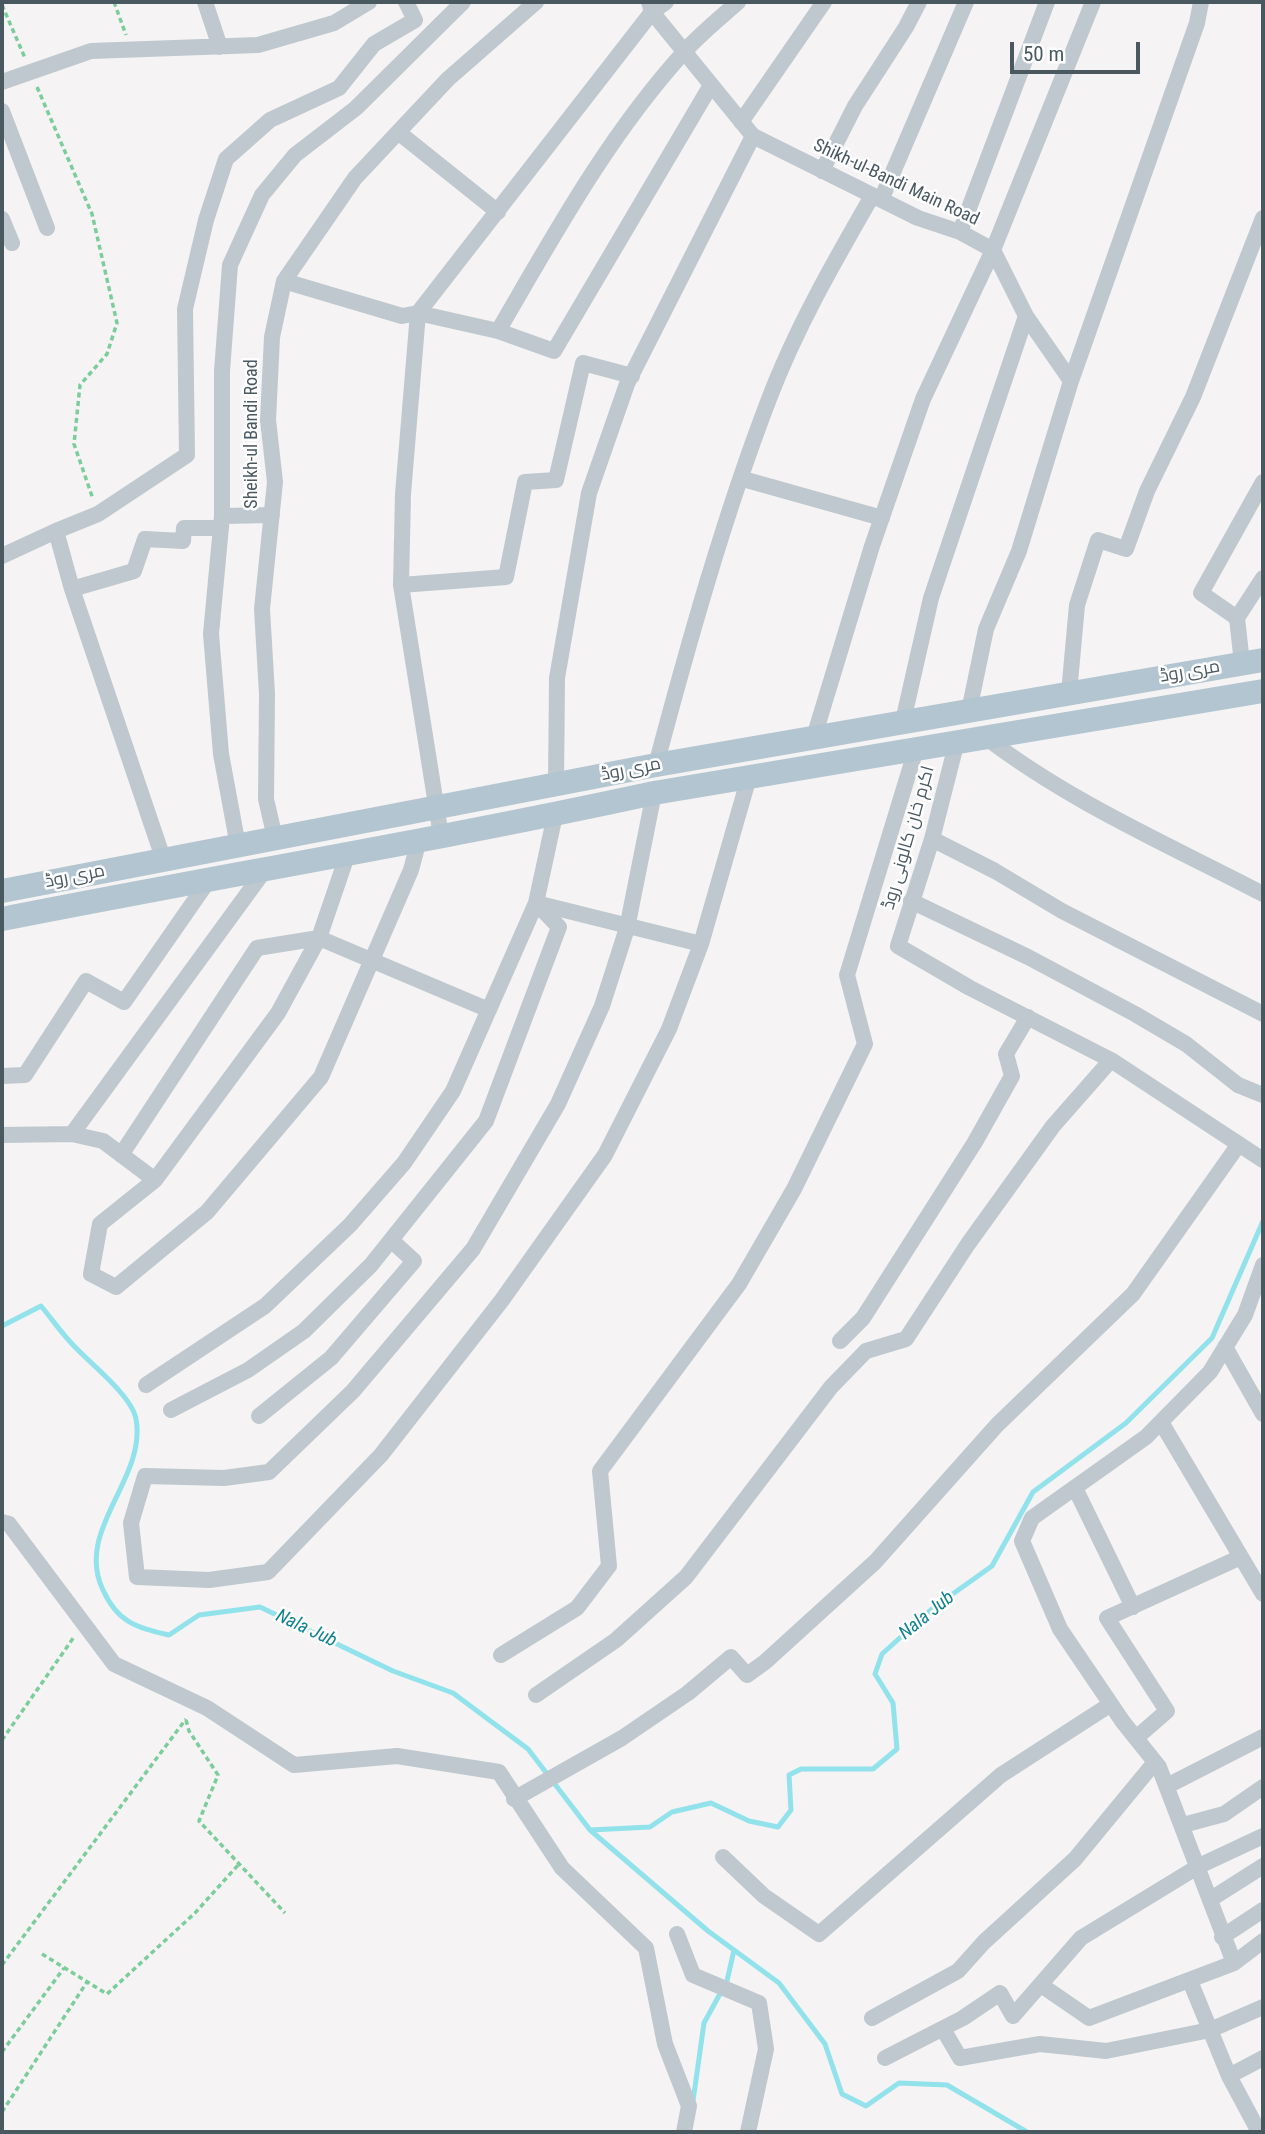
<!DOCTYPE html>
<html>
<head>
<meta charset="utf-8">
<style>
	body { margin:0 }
	#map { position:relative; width:1265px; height:2134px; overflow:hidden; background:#f5f3f3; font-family:"Roboto Condensed",sans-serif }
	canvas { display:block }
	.frame { position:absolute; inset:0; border:4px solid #4a5860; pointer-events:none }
	.scale { position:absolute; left:1010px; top:42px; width:130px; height:32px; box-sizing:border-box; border:4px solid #4a5860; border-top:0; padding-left:9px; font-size:21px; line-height:24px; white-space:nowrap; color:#4a5860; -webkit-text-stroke:5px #fff; paint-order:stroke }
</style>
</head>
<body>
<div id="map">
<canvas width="1265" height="2134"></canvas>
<div class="frame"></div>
<div class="scale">50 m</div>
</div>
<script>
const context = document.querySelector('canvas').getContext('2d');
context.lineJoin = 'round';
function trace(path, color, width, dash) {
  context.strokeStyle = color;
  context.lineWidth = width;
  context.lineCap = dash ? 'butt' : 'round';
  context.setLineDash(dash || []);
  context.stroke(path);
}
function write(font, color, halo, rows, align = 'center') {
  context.font = font + ' "Roboto Condensed",Cairo,sans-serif';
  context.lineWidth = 5;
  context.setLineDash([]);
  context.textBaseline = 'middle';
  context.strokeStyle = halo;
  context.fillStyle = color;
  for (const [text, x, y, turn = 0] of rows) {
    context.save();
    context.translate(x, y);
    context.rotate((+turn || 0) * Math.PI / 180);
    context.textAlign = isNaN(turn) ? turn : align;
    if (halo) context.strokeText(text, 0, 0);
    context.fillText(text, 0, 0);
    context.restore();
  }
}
trace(new Path2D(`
	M 2,1326 L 41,1306 C 52,1319 62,1334 75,1347 C 90,1363 132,1396 136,1419 C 147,1479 74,1530 103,1590 C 118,1623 136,1627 169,1635 L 199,1615 L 260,1607 L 393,1671 L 453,1693 L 528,1749 L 590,1830 L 708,1931 L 779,1983 L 825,2044 L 842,2094 L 866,2106 L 899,2083 L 947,2085 L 1027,2132
	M 590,1830 L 650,1827 L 672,1812 L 711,1803 L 749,1821 L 778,1827 L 791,1810 L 789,1775 L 801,1769 L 873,1769 L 897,1749 L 893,1703 L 875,1674 L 882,1654 L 933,1608 L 992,1566 L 1033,1492 L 1126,1423 L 1212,1338 L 1263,1221
	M 693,2101 L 704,2023 L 727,1981 L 734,1950`), '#92e2eb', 5);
trace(new Path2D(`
	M 114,2 L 126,35
	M 2,5 L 25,58
	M 37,87 L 92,214 L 117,323 L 107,354 L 80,385 L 74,444 L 93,499
	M 186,1720 L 189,1731 L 218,1775 L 199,1821 L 285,1913
	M 2,1740 L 74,1637
	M 42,1954 L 107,1994 L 195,1913 L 239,1864
	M 2,1965 L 186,1719
	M 2,2052 L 64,1968
	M 2,2112 L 87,1982`), '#7ccd9c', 3.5, [5, 3.5]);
trace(new Path2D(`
	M 205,2 L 220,47
	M 649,2 L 652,12 L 753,136 L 918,218 L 960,232 L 993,250 L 1026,316 L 1071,381
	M 2,82 L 91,51 L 258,45 L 334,23 L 369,2
	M 2,111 L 47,228
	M 741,122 L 824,2
	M 398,132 L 498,212
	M 822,171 L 855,106 L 906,27 L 919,2
	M 881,200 L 966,2
	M 2,219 L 12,243
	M 960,232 L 1047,2
	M 284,281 L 402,316 L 418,313 L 652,12 L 666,2
	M 498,331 L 554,351 L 711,85
	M 743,479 L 882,518
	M 222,516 L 222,371 L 230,265 L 262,195 L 295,155 L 356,108 L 463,2
	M 2,556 L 56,531
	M 401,585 L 506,577 L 525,482 L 556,480 L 583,363 L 632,376
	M 72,589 L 56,531 L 98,514 L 187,455 L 185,309 L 206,220 L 226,159 L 270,120 L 339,88 L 374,44 L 415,20 L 406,2
	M 1237,618 L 1201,593 L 1263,482
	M 1242,663 L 1237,618 L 1263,578
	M 1069,693 L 1077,605 L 1098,540 L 1126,549 L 1147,491 L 1193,397 L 1263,218
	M 969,711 L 986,629 L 1019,551 L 1071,381 L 1197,23 L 1201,2
	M 903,721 L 931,598 L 1026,316
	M 984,736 C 1068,801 1169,845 1263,894
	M 814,737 L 872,546 L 923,399 L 993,250 L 1093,2
	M 957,741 L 932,839 L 898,946 L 970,988 L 1111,1060 L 1263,1160
	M 656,765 C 688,645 724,516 769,399 C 796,328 834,262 872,196
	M 556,785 L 557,678 L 589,493 L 627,384 L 753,136
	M 654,793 L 627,928 L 602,1006 L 558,1104 L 473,1249 L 353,1391 L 269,1472 L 224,1478 L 145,1476 L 131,1523 L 137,1577 L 209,1580 L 268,1572 L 381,1455 L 502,1300 L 605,1155 L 669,1029 L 701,944 L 749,777
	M 441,836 L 401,585 L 403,494 L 418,313 L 498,331 C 554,235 608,136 684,52 C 700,34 720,18 738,2
	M 275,838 L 266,799 L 267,694 L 262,609 L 275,482 L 268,420 L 272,337 L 284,281 L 355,178 L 448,79 L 536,2
	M 932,839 L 995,871 L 1062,911 L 1263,1014
	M 238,846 L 221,754 L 211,634 L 222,516 L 272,515
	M 164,861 L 72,589 L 134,571 L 145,539 L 183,541 L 184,528 L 221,528
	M 911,901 L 1028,957 L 1135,1014 L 1186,1044 L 1238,1085 L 1263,1095
	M 2,1076 L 25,1075 L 86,981 L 124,1002 L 211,877
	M 72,1134 L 267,867
	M 2,1135 L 72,1134 L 103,1141 L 155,1180 L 100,1224 L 91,1274 L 116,1287 L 207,1212 L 321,1077 L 411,870 L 419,840
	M 121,1155 L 257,948 L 319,938 L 348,853
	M 155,1180 L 278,1013 L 319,938 L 489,1010
	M 840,1341 L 863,1318 L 975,1142 L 1012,1076 L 1006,1054 L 1028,1017
	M 1225,1347 L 1263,1414
	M 146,1385 L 265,1306 L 350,1225 L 404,1163 L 453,1091 L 536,903 L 701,944
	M 171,1410 L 248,1370 L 304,1331 L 371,1265 L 486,1121 L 559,927 L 536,903 L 555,815
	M 259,1416 L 331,1358 L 414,1261 L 391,1240
	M 1161,1422 L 1263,1594
	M 1075,1488 L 1133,1607
	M 2,1522 L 9,1524 L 114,1664 L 207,1708 L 294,1765 L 397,1756 L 499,1772 L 562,1868 L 646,1948 L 665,2044 L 689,2106 L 684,2132
	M 501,1655 L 577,1608 L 609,1566 L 600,1471 L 739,1284 L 794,1189 L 865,1044 L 847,975 L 916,749
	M 536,1695 L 616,1640 L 686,1577 L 831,1387 L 866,1351 L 906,1339 L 968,1244 L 1053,1126 L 1111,1060
	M 1136,1738 L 1167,1711 L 1107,1618 L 1241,1557
	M 1167,1786 L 1263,1737
	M 514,1799 L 622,1738 L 688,1693 L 731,1657 L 747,1675 L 765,1662 L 875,1562 L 997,1425 L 1133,1294 L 1239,1144
	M 1183,1825 L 1224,1814 L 1263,1787
	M 723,1857 L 764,1896 L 819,1934 L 1001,1775 L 1111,1704
	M 1211,1899 L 1263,1866
	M 677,1934 L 693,1975 L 759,2003 L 766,2049 L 748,2132
	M 1222,1937 L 1263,1910
	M 1234,1963 L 1159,1767 L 1123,1722 L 1060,1629 L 1022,1541 L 1032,1518 L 1146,1437 L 1210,1372 L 1245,1315 L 1263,1265
	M 1190,1981 L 1229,2076 L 1259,2132
	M 1041,1985 L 1089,2018 L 1234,1963 L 1263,1941
	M 872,2018 L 958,1971 L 984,1942 L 1075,1859 L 1155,1762
	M 943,2029 L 960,2058 L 1040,2044 L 1106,2051 L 1210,2030 L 1263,2007
	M 885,2058 L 963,2018 L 1000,1993 L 1013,2016 L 1081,1938 L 1199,1866 L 1263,1836
	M 1229,2076 L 1263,2058`), '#bec8ce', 16);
trace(new Path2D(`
	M 2,891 L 656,765 L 1263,660
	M 2,919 C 219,876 438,840 654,793 L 1263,691`), '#b3c5d0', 24);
write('18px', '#4a5860', '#fff', [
	["Shikh-ul-Bandi Main Road",896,183,25],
	["Sheikh-ul Bandi Road",252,434,-90],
	["مری روڈ",1190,672,-10],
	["مری روڈ",631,770,-11],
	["اکرم خان کالونی روڈ",909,838,-74],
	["مری روڈ",75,877,-11]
]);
write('italic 19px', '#10828f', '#fff', [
	["Nala Jub",927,1616,-39],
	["Nala Jub",306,1629,25]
]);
</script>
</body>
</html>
